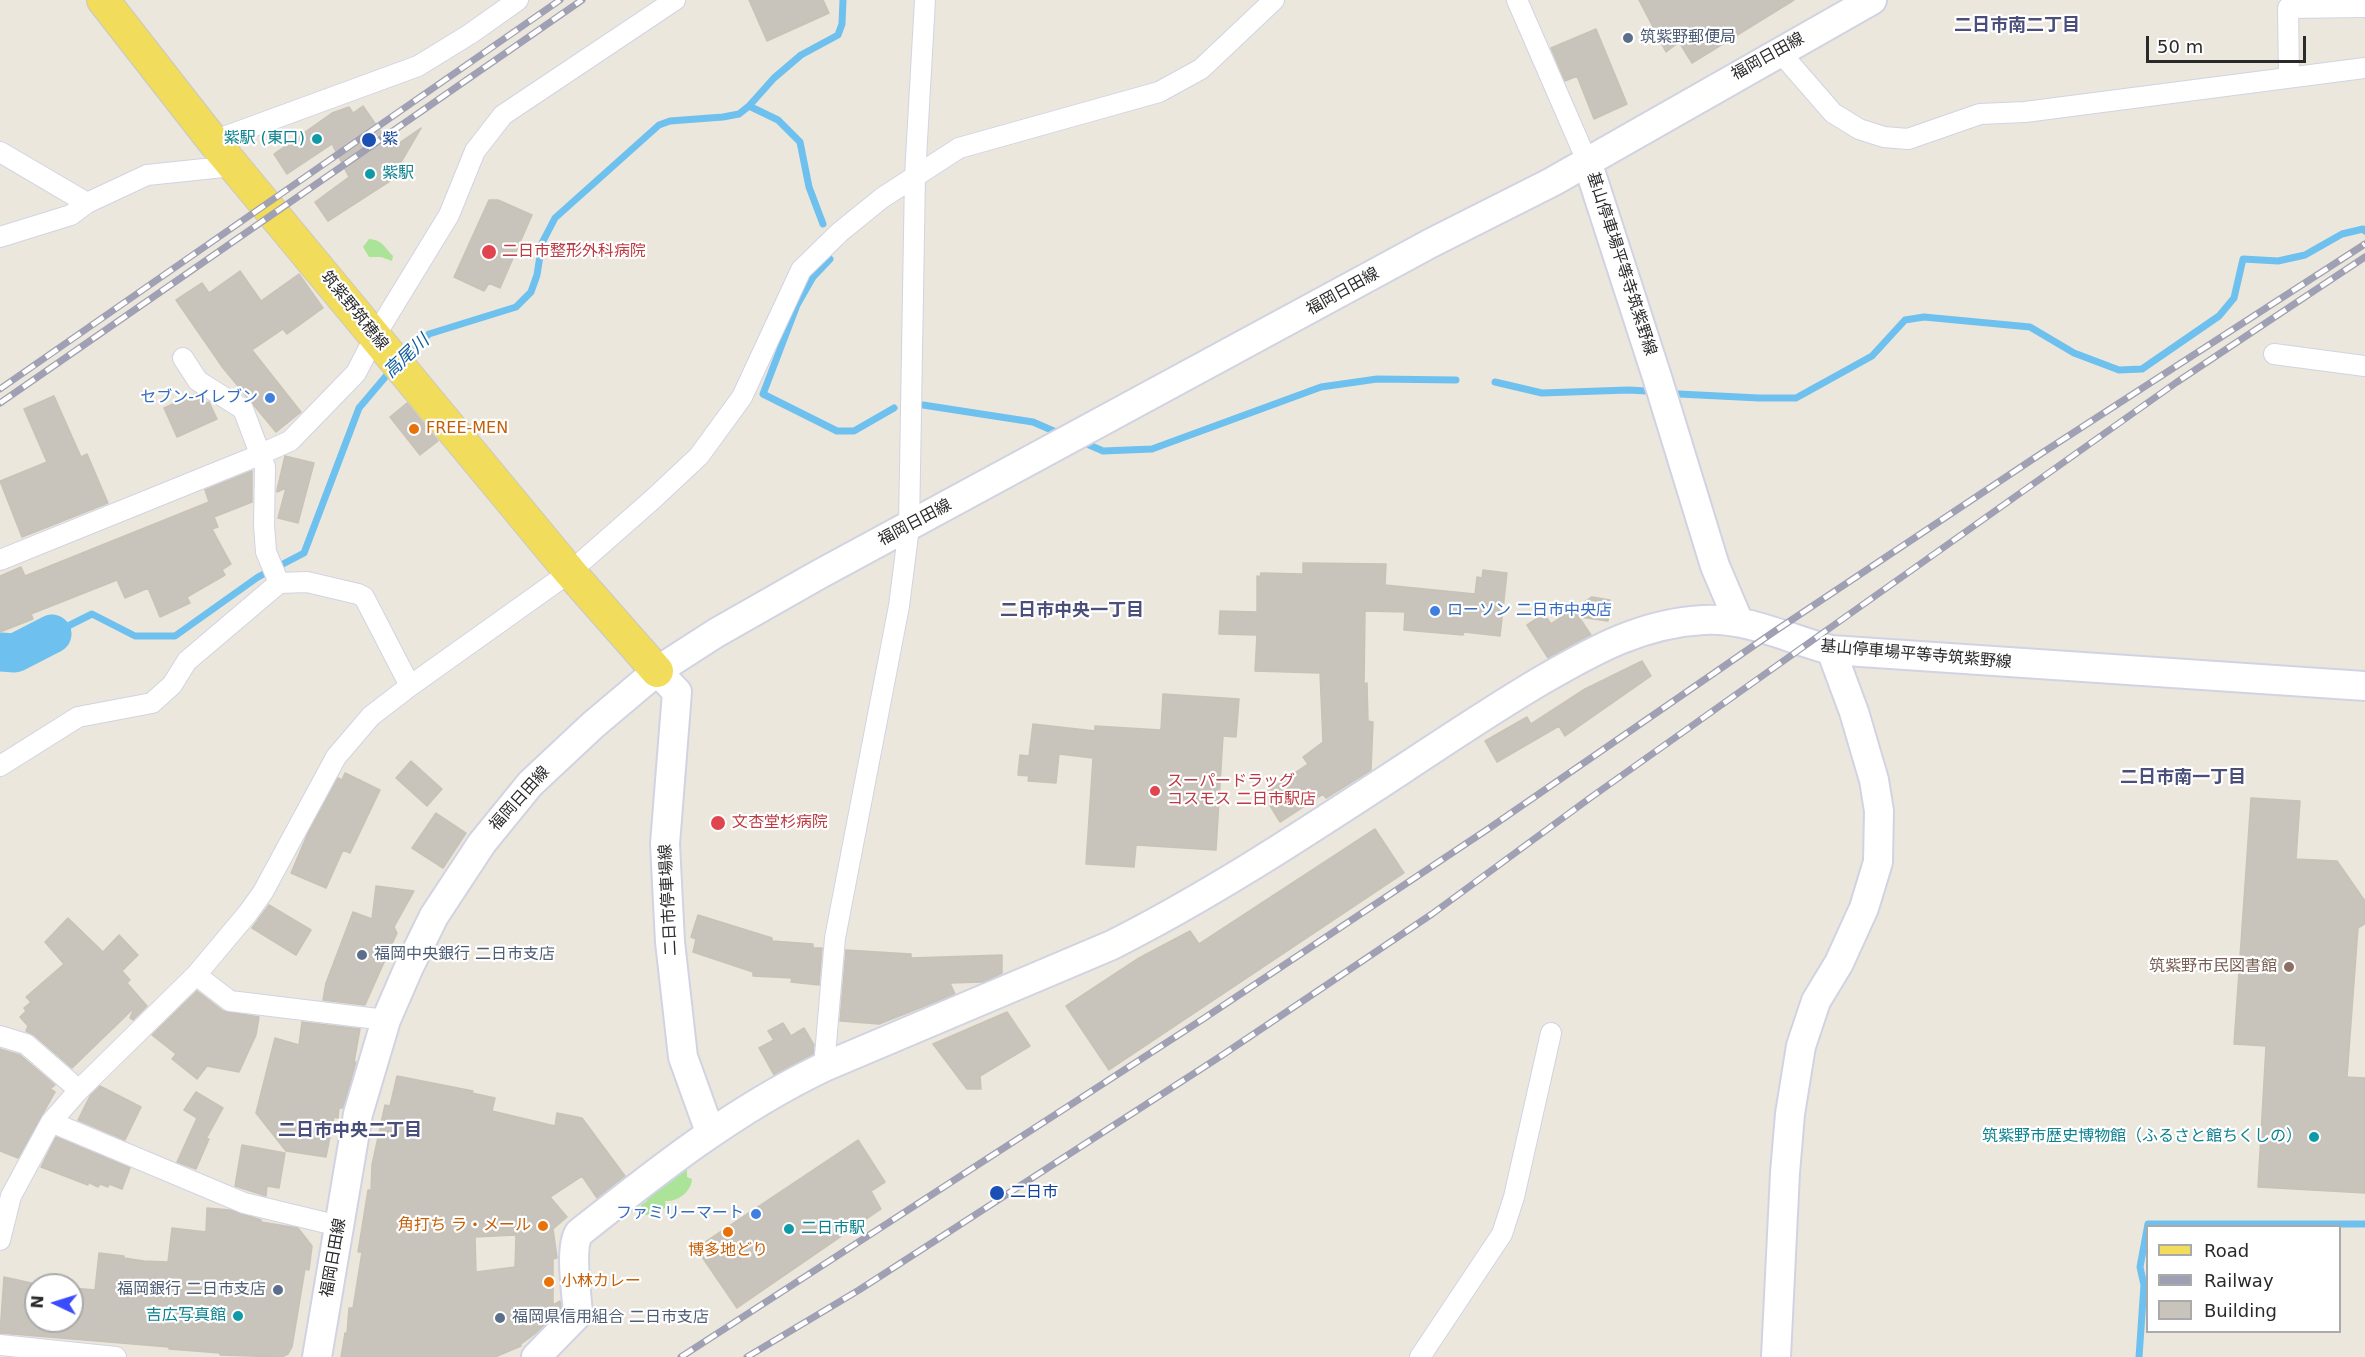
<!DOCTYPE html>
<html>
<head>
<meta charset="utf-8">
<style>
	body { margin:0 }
	#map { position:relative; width:2365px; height:1357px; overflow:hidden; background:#ece7dc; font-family:"DejaVu Sans",sans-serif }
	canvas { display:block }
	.legend { position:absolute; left:2146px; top:1225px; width:195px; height:108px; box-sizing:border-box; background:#fff; border:2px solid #aaa; margin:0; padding:8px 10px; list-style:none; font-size:18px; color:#2a2a2a }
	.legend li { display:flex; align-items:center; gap:12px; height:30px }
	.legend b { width:30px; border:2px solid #aaa }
	.north { position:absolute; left:24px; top:1273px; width:60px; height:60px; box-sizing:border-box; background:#fff; border:2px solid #aaa; border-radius:50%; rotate:274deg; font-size:16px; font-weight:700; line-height:24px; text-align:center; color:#2a2a2a }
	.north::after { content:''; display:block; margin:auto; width:21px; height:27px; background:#3b4dfa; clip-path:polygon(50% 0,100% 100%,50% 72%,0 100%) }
	.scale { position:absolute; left:2146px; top:36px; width:160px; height:27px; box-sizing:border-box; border:3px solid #2a2a2a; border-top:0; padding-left:8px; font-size:18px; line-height:21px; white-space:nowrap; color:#2a2a2a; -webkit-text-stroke:4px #fff; paint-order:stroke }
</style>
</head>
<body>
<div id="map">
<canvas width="2365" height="1357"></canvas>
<ul class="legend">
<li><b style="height:8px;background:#f1dc5c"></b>Road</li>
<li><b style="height:8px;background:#9fa0b4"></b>Railway</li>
<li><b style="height:16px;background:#c8c3bb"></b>Building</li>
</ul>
<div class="north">N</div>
<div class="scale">50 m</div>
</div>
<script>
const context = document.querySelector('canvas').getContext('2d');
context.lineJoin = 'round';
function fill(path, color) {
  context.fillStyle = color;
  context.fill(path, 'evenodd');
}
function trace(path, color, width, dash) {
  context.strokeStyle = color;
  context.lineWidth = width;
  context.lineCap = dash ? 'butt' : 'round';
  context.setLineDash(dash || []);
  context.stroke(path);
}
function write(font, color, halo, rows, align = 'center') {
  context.font = font + ' "DejaVu Sans","Noto Sans JP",sans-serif';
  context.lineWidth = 4.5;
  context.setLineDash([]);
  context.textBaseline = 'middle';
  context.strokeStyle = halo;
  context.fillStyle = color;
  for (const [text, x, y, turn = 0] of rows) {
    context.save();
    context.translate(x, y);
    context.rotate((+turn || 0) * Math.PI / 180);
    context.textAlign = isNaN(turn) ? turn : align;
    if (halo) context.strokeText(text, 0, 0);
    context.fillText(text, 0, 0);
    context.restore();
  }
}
fill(new Path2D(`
	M 369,239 C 383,240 384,247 393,256 L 392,261 L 381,257 L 369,257 L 363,247 Z
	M 687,1167 L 687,1177 L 692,1179 C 691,1192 678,1202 665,1201 L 666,1207 C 658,1213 653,1215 643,1215 L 640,1210 L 641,1205 L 647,1201 L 649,1194 Z`), '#abe398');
trace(new Path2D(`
	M 749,106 L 778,120 L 800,142 L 809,187 L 823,224
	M 830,259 L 813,277 L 797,305 L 763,394 L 837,431 L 854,431 L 894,408
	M 402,360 L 429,334 L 516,307 L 531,292 L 537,275 L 542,243 L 555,218 L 659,125 L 670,121 L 723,117 L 739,114 L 749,106 L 774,78 L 801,55 L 838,35 L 842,24 L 843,0
	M 1495,382 L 1542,393 L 1628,390 L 1647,391
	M 1679,394 L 1759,398 L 1796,398 L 1872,356 L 1905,320 L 1924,317 L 2030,327 L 2074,353 L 2119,370 L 2142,369 L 2219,316 L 2234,298 L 2243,259 L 2278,261 L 2305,255 L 2342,234 L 2363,229 L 2365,231
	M 923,405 L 1033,422 L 1056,432
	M 1087,444 L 1103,451 L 1152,449 L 1321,387 L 1377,379 L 1456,380
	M 52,634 L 92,614 L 135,636 L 175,636 L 258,577 L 304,553 L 359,408 L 392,369
	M 2139,1357 L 2144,1285 L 2140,1267 L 2148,1224 L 2365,1224`), '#6ec1ef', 7);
trace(new Path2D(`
	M 0,652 L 15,653 L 52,634`), '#6ec1ef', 39);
const building = new Path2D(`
	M 749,0 L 823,0 L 829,13 L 767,41 Z
	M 1639,0 L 1794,0 L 1692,63 L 1679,42 L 1666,52 Z
	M 1596,29 L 1627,104 L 1594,119 L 1577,76 L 1565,81 L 1551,48 Z
	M 363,106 L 392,148 L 421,128 L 390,181 L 328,221 L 315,202 L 349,177 L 332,144 L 287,174 L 274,154 L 332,113 L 349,107 L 353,113 Z
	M 489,200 L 498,200 L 532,215 L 500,288 L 489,283 L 484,291 L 454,277 Z
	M 240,271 L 261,301 L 299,274 L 323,308 L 287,334 L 283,329 L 252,350 L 301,412 L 276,432 L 223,368 L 176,300 L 202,283 L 209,293 Z
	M 196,394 L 202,397 L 204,404 L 209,402 L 217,419 L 177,437 L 164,408 Z
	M 54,396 L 81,457 L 87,454 L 108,503 L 22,537 L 0,481 L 47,462 L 24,409 Z
	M 407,403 L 438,441 L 420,455 L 390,417 Z
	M 285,456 L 314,463 L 298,523 L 278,518 L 286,488 L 277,492 L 277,490 Z
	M 252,471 L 252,502 L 214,517 L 218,527 L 212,529 L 231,564 L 222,570 L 225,575 L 187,597 L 190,603 L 160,617 L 148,588 L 125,598 L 117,580 L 31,614 L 33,619 L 0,632 L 0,576 L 21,567 L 25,576 L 209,502 L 205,490 Z
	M 1303,563 L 1386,564 L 1385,585 L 1475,594 L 1477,577 L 1482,578 L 1483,570 L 1507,573 L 1500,636 L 1464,632 L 1463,635 L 1404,630 L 1405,612 L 1365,611 L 1364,684 L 1367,683 L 1368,721 L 1373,722 L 1371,770 L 1326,798 L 1323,794 L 1280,822 L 1263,794 L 1308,764 L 1303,757 L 1323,742 L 1320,673 L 1255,671 L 1257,635 L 1219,634 L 1220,611 L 1257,612 L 1257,576 L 1260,577 L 1261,573 L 1303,574 Z
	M 1592,597 L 1610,600 L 1608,621 L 1579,617 L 1591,635 L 1548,658 L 1527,625 L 1544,614 L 1551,624 Z
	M 1642,661 L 1651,676 L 1565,736 L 1559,726 L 1497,762 L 1485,741 L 1527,717 L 1531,724 L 1585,689 Z
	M 1163,694 L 1239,699 L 1236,737 L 1223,736 L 1216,850 L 1136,845 L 1134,867 L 1086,864 L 1093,758 L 1059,754 L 1056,783 L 1028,781 L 1029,776 L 1018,775 L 1020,755 L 1029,756 L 1033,724 L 1095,731 L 1095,726 L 1161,730 Z
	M 411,761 L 442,789 L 427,806 L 396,778 Z
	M 345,773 L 380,790 L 350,853 L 343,850 L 326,888 L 291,873 L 308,833 L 338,778 L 342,780 Z
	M 2251,798 L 2300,801 L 2296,859 L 2337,861 L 2365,901 L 2365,924 L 2358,928 L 2347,1077 L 2365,1078 L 2365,1193 L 2258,1187 L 2266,1046 L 2234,1044 Z
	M 436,813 L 466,833 L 443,868 L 412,848 Z
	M 1375,829 L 1404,873 L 1109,1070 L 1066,1006 L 1139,958 L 1190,931 L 1199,944 Z
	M 376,886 L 414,891 L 394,927 L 397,933 L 365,1005 L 323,1000 L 326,983 L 353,912 L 372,919 Z
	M 269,905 L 311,930 L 296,955 L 252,928 Z
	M 698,915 L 772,938 L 772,941 L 813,944 L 813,948 L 822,948 L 819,985 L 791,982 L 792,978 L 753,976 L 753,972 L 693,952 L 696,939 L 691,937 Z
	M 68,918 L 103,952 L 119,935 L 138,955 L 122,971 L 130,980 L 127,983 L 147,1006 L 133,1020 L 130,1018 L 134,1008 L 72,1068 L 34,1035 L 26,1031 L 28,1026 L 20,1017 L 26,1011 L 24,1008 L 31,1002 L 26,997 L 64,964 L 45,942 Z
	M 846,950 L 911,954 L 911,958 L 1002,955 L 1002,973 L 983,982 L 950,983 L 955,994 L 879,1024 L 840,1021 Z
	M 197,991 L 223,1011 L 259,1017 L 256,1035 L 239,1072 L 207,1066 L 197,1079 L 172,1059 L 176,1054 L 152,1035 Z
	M 1007,1012 L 1030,1046 L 980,1076 L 981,1089 L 967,1089 L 933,1044 Z
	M 302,1022 L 360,1029 L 354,1062 L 356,1062 L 343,1108 L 339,1108 L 338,1118 L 334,1117 L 326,1157 L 286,1151 L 256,1113 L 275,1038 L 299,1045 Z
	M 783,1023 L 791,1036 L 804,1028 L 814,1045 L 813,1054 L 774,1075 L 759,1048 L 774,1040 L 768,1031 Z
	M 0,1049 L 20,1055 L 55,1085 L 50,1089 L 55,1092 L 18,1158 L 0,1151 Z
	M 397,1076 L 473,1091 L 472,1093 L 495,1098 L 492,1111 L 555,1126 L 557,1113 L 582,1118 L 625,1176 L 597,1198 L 582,1176 L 550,1197 L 567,1217 L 553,1229 L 557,1258 L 553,1259 L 553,1305 L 560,1301 L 561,1308 L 536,1333 L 521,1344 L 521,1346 L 495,1357 L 341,1357 L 345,1333 L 347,1333 L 349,1308 L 353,1308 L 362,1252 L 358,1252 L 368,1190 L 371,1190 L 372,1165 L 385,1105 L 390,1106 ZM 516,1235 L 515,1267 L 476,1272 L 475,1237 Z
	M 100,1086 L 141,1107 L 125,1140 L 78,1120 L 90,1096 Z
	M 196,1092 L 223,1108 L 206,1139 L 209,1139 L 196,1169 L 177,1162 L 197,1118 L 184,1110 Z
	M 56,1137 L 130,1168 L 122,1189 L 109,1184 L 108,1187 L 100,1184 L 98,1187 L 88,1182 L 88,1185 L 41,1167 Z
	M 858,1140 L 885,1182 L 871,1191 L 881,1209 L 737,1308 L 696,1248 Z
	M 242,1145 L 285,1153 L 279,1188 L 267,1186 L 266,1196 L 235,1186 Z
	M 207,1208 L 230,1210 L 261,1220 L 261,1222 L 298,1228 L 312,1246 L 309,1270 L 305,1269 L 292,1347 L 288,1354 L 282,1357 L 220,1355 L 220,1353 L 169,1349 L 169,1347 L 0,1333 L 4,1277 L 36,1284 L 36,1321 L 72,1321 L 72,1288 L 95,1290 L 99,1253 L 124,1256 L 124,1258 L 144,1261 L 168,1262 L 172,1228 L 206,1232 Z`);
fill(building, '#c8c3bb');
trace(building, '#c8c3b6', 1.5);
const street = new Path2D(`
	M 1517,0 L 1587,161
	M 1779,51 L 1833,113 L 1859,129 L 1884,137 L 1908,139 L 1980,114 L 2025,112 L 2365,68
	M 2289,77 L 2288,8 L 2365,7
	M 213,141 L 418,66 L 470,34 L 518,0
	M 0,152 L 87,203
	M 0,237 L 71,215 L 87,203 L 147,175 L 233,166
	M 2274,354 L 2365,366
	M 183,358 L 198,381 L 243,409 L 265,467 L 264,525 L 266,552 L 279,583
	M 0,560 L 252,458 L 290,441 L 356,373 L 375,336 L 449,215 L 475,151 L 503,115 L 675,0
	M 0,766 L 78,717 L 152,703 L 172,685 L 187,661 L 279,583 L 307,582 L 358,594 L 364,597 L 410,686
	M 196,975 L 230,1001 L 386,1020
	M 0,1036 L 26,1044 L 79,1090
	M 824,1067 L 835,938 L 899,606 L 909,527 L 915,176 L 925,0
	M 51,1122 L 244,1203 L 339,1226
	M 0,1240 L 11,1196 L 51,1122 L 79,1090 L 196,975 L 248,913 L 263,892 L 336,757 L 371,716 L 410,686 L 570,572 L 652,500 L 699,456 L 742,397 L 801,270 L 840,232 L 882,198 L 959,148 L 1159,92 L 1201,69 L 1274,0
	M 0,1345 L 116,1357
	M 1420,1357 L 1502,1234 L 1514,1197 L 1551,1033`);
const secondary = new Path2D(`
	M 1587,161 L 1657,377 L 1715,566 L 1738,620
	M 657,671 L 677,692 L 665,844 L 670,942 L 683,1057 L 710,1132
	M 317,1357 L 358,1114 L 386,1020 L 409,967 L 434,916 L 482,843 L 530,784 L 593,725 L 657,671 L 716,633 L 818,575 L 1431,243 L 1552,182 L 1872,0
	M 536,1357 L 578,1314 C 577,1296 569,1248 579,1233 C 657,1171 734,1110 824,1067 L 1112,945 C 1213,894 1308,831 1403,769 C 1450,738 1496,707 1544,679 C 1596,649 1643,623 1704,620 C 1750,618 1788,639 1831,650 L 2365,686
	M 1776,1357 L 1785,1173 L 1790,1114 L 1801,1046 L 1816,1001 L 1839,963 L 1864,908 L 1878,862 L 1879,811 L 1874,780 L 1854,712 L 1831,650`);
const primary = new Path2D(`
	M 103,0 L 213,141 L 570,572 L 657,671`);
trace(street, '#d1d3e3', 22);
trace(secondary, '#d1d3e3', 32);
trace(primary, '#c8c8c8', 34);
trace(street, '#fff', 20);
trace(secondary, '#fff', 28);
trace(primary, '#f1dc5c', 32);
const rail = new Path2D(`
	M 0,389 L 560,0
	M 0,403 L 582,0
	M 681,1357 L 1203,1019 L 1488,829 L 1775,631 L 2042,453 L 2365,244
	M 747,1357 L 859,1290 L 1012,1191 L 1221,1056 L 1432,914 L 1590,798 L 2177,382 L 2365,257`);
trace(rail, '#9fa0b4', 7);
trace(rail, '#fff', 4.5, [14]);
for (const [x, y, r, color] of [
	[1628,38,6,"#5c6f8a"],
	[317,139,6,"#0f9aa8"],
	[369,140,8,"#1a4fb4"],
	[370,174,6,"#0f9aa8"],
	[489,252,8,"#e0444e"],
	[270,398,6,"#3f7fe0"],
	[414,429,6,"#e8710a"],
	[1435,611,6,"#3f7fe0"],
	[1155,791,6,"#e0444e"],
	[718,823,8,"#e0444e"],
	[362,955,6,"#5c6f8a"],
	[2289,967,6,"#8d6e63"],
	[2314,1137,6,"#0f9aa8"],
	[997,1193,8,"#1a4fb4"],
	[756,1214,6,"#3f7fe0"],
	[543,1226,6,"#e8710a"],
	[789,1229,6,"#0f9aa8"],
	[728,1232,6,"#e8710a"],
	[549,1282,6,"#e8710a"],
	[278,1290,6,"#5c6f8a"],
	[238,1316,6,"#0f9aa8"],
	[500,1318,6,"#5c6f8a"]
]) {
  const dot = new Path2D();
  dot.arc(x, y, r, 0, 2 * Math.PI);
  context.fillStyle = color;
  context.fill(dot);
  trace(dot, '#fff', 2);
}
write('16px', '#4e5e75', '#fff', [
	["筑紫野郵便局",1640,38],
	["福岡中央銀行 二日市支店",374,955],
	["福岡銀行 二日市支店",266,1290,"right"],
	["福岡県信用組合 二日市支店",512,1318]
], 'left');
write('16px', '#2a2a2a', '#fff', [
	["福岡日田線",1768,57,-29],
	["基山停車場平等寺筑紫野線",1621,264,72],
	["福岡日田線",1343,292,-29],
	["筑紫野筑穂線",354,311,51],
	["福岡日田線",915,523,-28],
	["基山停車場平等寺筑紫野線",1916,655,5],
	["福岡日田線",520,799,-48],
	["二日市停車場線",669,900,-93],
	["福岡日田線",334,1258,-80]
]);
write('16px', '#0d838f', '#fff', [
	["紫駅 (東口)",305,139],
	["紫駅",382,174,"left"],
	["筑紫野市歴史博物館（ふるさと館ちくしの）",2302,1137],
	["二日市駅",801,1229,"left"],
	["吉広写真館",226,1316]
], 'right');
write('16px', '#164399', '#fff', [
	["紫",382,140],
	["二日市",1010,1193]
], 'left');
write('16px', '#be3a42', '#fff', [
	["二日市整形外科病院",502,252],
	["スーパードラッグ",1167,782],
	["コスモス 二日市駅店",1167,800],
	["文杏堂杉病院",732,823]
], 'left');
write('16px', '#366cbe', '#fff', [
	["セブン-イレブン",258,398],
	["ローソン 二日市中央店",1447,611,"left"],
	["ファミリーマート",744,1214]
], 'right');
write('16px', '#c56008', '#fff', [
	["FREE-MEN",426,429],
	["角打ち ラ・メール",531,1226,"right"],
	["博多地どり",728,1251,"center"],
	["小林カレー",561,1282]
], 'left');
write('16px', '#785e54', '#fff', [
	["筑紫野市民図書館",2277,967]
], 'right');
write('bold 18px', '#4a4e7b', '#fff', [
	["二日市南二丁目",2017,26],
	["二日市中央一丁目",1072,611],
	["二日市南一丁目",2183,778],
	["二日市中央二丁目",350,1131]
]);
write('italic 18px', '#0d5d9b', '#fff', [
	["高尾川",407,357,-43]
]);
</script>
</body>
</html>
